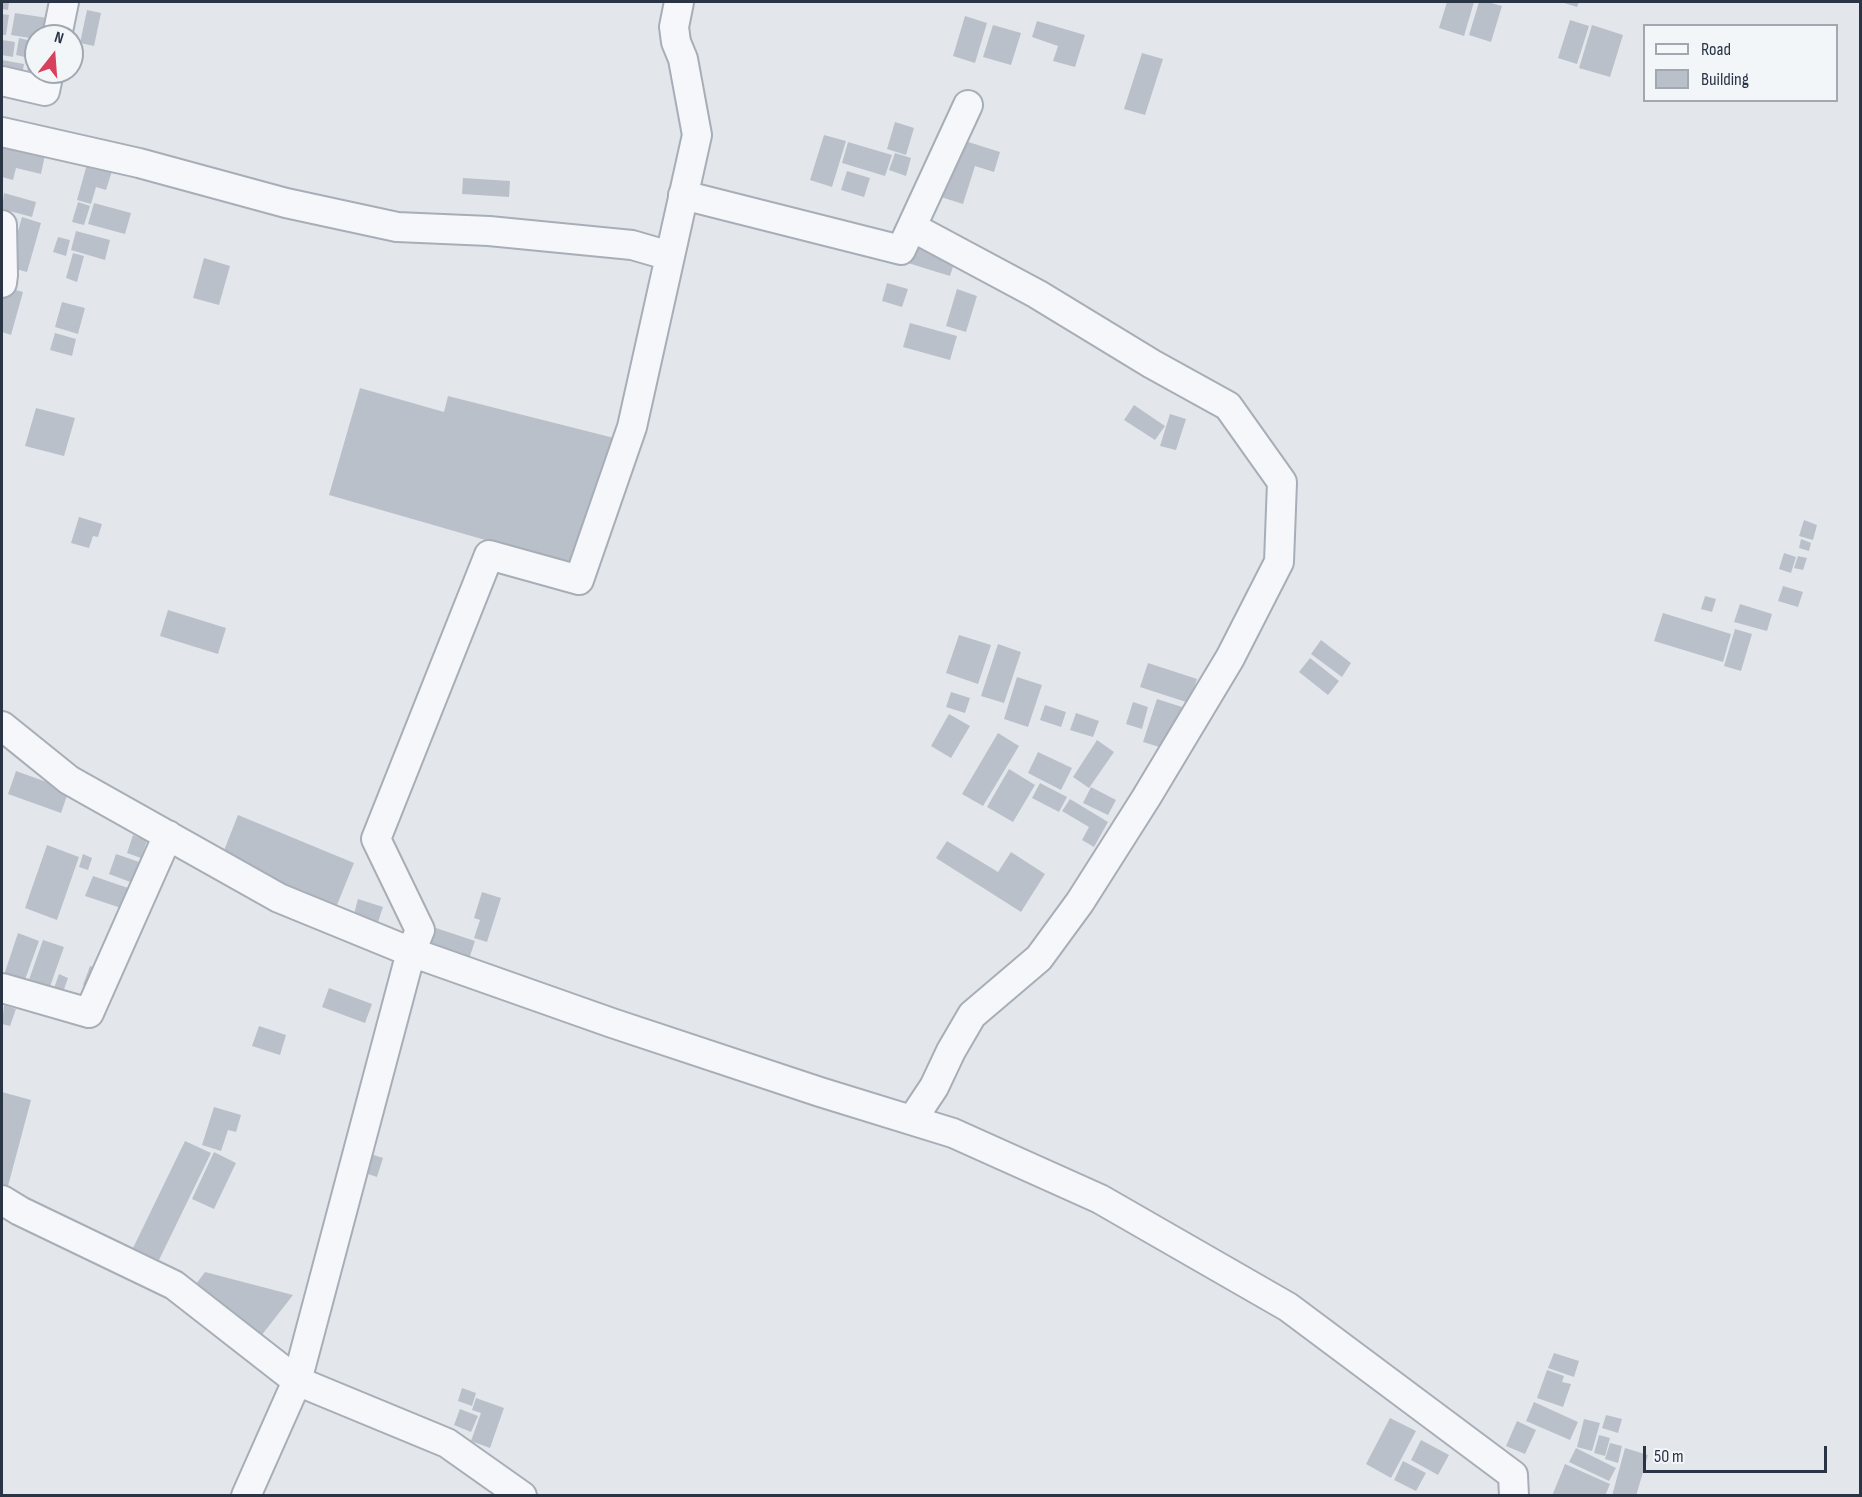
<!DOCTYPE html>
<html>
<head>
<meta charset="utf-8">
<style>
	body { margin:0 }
	#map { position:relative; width:1862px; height:1497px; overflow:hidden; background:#e3e7ec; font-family:"Sofia Sans Condensed",sans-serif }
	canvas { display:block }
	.frame { position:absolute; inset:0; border:3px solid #293445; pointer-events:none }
	.legend { position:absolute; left:1643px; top:24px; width:195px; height:78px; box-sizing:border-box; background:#f3f6f9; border:2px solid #a2a8b1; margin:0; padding:8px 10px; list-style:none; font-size:18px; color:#293445 }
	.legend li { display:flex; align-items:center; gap:12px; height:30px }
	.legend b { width:30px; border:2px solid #a2a8b1 }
	.north { position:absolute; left:24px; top:24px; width:60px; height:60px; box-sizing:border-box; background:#f3f6f9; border:2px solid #a2a8b1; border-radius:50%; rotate:17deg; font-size:16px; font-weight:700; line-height:24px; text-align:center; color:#293445 }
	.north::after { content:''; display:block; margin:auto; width:21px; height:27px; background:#d8415c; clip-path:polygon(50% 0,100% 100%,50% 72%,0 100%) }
	.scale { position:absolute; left:1643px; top:1446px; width:184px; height:27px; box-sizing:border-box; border:3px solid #293445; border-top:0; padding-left:8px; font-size:18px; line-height:21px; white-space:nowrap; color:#293445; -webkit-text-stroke:4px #f3f6f9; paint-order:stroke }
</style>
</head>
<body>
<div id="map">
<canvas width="1862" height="1497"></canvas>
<div class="frame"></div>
<ul class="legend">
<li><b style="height:8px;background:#f6f7fa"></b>Road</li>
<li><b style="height:16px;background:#bac0ca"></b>Building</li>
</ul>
<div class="north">N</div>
<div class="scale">50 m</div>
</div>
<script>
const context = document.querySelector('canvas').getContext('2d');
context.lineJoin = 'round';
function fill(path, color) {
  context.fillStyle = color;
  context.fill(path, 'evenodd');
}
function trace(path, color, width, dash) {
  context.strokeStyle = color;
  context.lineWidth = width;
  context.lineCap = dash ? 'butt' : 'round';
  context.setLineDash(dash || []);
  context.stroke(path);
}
fill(new Path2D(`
	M 2,2 L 9,2 L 8,10 L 2,9 Z
	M 1447,2 L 1474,2 L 1464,36 L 1439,28 Z
	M 1479,2 L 1488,2 L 1502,6 L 1491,42 L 1469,35 Z
	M 1561,2 L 1579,2 L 1577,7 Z
	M 87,10 L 101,13 L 94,46 L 80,43 Z
	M 15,13 L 54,19 L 51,36 L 36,36 L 36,39 L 11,35 Z
	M 2,14 L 9,15 L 6,35 L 2,35 Z
	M 965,16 L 987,23 L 975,63 L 953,56 Z
	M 1570,20 L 1589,26 L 1577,64 L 1558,58 Z
	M 1037,21 L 1085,35 L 1075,67 L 1053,61 L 1058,46 L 1032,37 Z
	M 993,25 L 1021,33 L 1011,65 L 983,57 Z
	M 1592,25 L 1623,35 L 1610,77 L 1579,68 Z
	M 19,38 L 36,42 L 36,72 L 43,76 L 27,73 L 29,58 L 16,55 Z
	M 2,40 L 15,42 L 13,57 L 2,55 Z
	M 1142,53 L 1163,59 L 1145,115 L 1124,109 Z
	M 2,60 L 24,64 L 21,81 L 2,78 Z
	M 895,122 L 914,128 L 906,155 L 887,149 Z
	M 824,135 L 846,141 L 832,187 L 810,180 Z
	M 959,139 L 1000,152 L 994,172 L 975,166 L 963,204 L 941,197 Z
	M 848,142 L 892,155 L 885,176 L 842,163 Z
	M 3,145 L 45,155 L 41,174 L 16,168 L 13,180 L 2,177 Z
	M 895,153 L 911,158 L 906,176 L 889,170 Z
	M 87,164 L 112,171 L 106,190 L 96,187 L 91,204 L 77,200 Z
	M 847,171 L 870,178 L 864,197 L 841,190 Z
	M 463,178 L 510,181 L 509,197 L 462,194 Z
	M 4,193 L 36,202 L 32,217 L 2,209 Z
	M 78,202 L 90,206 L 84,225 L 72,222 Z
	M 94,203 L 131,213 L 125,234 L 88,224 Z
	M 22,217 L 41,223 L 27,272 L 8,267 Z
	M 76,231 L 110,240 L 105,260 L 71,250 Z
	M 58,237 L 70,240 L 66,256 L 53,252 Z
	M 915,241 L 957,254 L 950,276 L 908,263 Z
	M 73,253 L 84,256 L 77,282 L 66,278 Z
	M 204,258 L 230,266 L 219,305 L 193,298 Z
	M 887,283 L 908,289 L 902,307 L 882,301 Z
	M 5,287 L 23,292 L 11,335 L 2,332 L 2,301 Z
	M 957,289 L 977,296 L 966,332 L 946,326 Z
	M 62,302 L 85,308 L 78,334 L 55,327 Z
	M 910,323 L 957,336 L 950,360 L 903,347 Z
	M 55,333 L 76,339 L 72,356 L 50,350 Z
	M 360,388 L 444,412 L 448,396 L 618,439 L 579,567 L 329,495 Z
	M 1134,405 L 1165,426 L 1155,440 L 1124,420 Z
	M 36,408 L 75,418 L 64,456 L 25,446 Z
	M 1170,414 L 1186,419 L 1176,450 L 1160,446 Z
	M 79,517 L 102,524 L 98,537 L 93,536 L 89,548 L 71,543 Z
	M 1804,520 L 1817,525 L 1813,540 L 1799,536 Z
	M 1801,539 L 1811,543 L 1809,551 L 1799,548 Z
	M 1784,553 L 1796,557 L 1791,573 L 1779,569 Z
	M 1798,556 L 1807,558 L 1803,570 L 1794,568 Z
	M 1783,586 L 1803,592 L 1798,607 L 1778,601 Z
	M 1705,596 L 1716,599 L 1712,612 L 1701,609 Z
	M 1740,604 L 1772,614 L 1767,631 L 1734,622 Z
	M 168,610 L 226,628 L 218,654 L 160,636 Z
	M 1663,613 L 1731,634 L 1723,662 L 1654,641 Z
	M 1735,629 L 1752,634 L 1741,671 L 1724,666 Z
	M 959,635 L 991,645 L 978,684 L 946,673 Z
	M 1321,640 L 1351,663 L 1342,677 L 1311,654 Z
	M 998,644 L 1021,652 L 1004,703 L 981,696 Z
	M 1310,658 L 1339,681 L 1328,695 L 1299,672 Z
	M 1148,663 L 1197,679 L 1189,703 L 1140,687 Z
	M 1017,677 L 1042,685 L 1028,727 L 1004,719 Z
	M 951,692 L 970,698 L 965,713 L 946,707 Z
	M 1157,699 L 1182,707 L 1169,750 L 1143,742 Z
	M 1133,702 L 1148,707 L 1142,729 L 1126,724 Z
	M 1045,705 L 1066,712 L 1061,727 L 1040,720 Z
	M 1076,713 L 1099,721 L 1093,737 L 1070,730 Z
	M 949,714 L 970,726 L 951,758 L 931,746 Z
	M 998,733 L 1019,746 L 983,806 L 962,794 Z
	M 1097,740 L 1114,752 L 1089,788 L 1073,777 Z
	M 1038,752 L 1072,768 L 1061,790 L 1028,773 Z
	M 1009,769 L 1035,785 L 1013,822 L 987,807 Z
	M 16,771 L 69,790 L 61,813 L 8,794 Z
	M 1040,783 L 1067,797 L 1059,812 L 1032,798 Z
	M 1091,787 L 1116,800 L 1108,815 L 1083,803 Z
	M 1070,799 L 1108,822 L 1094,847 L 1082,840 L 1089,827 L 1062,811 Z
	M 238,815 L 354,863 L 337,905 L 221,858 Z
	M 133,835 L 147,841 L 141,858 L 127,853 Z
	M 947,841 L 998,872 L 1011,852 L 1045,874 L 1021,912 L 936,858 Z
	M 47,845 L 79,857 L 57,920 L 25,908 Z
	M 83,854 L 92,858 L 88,870 L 79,867 Z
	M 116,854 L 148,865 L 141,886 L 109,874 Z
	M 93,876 L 134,890 L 127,910 L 85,896 Z
	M 482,892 L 501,898 L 487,942 L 474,938 L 480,920 L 474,918 Z
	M 358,899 L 383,907 L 378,922 L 354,914 Z
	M 433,927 L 475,941 L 469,959 L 427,946 Z
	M 18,933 L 39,941 L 22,988 L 2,981 Z
	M 43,940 L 64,947 L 47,995 L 26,988 Z
	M 90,966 L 100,969 L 93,988 L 83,985 Z
	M 59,974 L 68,978 L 62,995 L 53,991 Z
	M 329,988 L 372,1004 L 365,1023 L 322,1007 Z
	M 4,1005 L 16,1009 L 10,1026 L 2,1024 Z
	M 259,1026 L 286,1035 L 280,1055 L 252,1046 Z
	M 2,1092 L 31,1100 L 8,1186 L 2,1184 Z
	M 214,1107 L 241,1115 L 236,1132 L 228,1130 L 221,1151 L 202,1145 Z
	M 185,1141 L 211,1153 L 159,1260 L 133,1248 Z
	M 214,1152 L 236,1163 L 214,1209 L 192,1199 Z
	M 368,1153 L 383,1158 L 377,1177 L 362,1172 Z
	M 205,1272 L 293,1295 L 261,1336 L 196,1284 Z
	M 1554,1353 L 1579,1361 L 1574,1377 L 1548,1368 Z
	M 1547,1370 L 1564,1376 L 1562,1382 L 1571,1384 L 1563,1407 L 1537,1398 Z
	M 462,1388 L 476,1393 L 472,1406 L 458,1401 Z
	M 476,1398 L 504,1408 L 490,1448 L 471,1441 L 481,1413 L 472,1410 Z
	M 1534,1402 L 1578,1422 L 1570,1440 L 1526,1421 Z
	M 460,1409 L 478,1416 L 471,1432 L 454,1425 Z
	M 1606,1415 L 1622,1419 L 1618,1433 L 1602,1428 Z
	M 1390,1418 L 1416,1431 L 1391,1478 L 1366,1464 Z
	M 1584,1419 L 1600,1423 L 1592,1451 L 1577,1447 Z
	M 1517,1421 L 1536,1430 L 1525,1454 L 1506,1446 Z
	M 1599,1435 L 1610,1438 L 1605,1456 L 1594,1453 Z
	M 1421,1440 L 1449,1455 L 1438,1475 L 1411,1460 Z
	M 1610,1443 L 1622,1446 L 1618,1463 L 1605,1459 Z
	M 1576,1448 L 1616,1468 L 1609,1481 L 1569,1462 Z
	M 1625,1448 L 1648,1455 L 1636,1496 L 1612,1496 Z
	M 1403,1461 L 1426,1473 L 1416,1491 L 1394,1480 Z
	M 1565,1464 L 1610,1484 L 1605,1496 L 1552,1496 Z`), '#bac0ca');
const minor = new Path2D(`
	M 57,36 L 64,2
	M 2,81 L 45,91 L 49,72
	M 2,132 L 139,163 L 286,203 L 397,227 L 489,231 L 632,245 L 670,256
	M 683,195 L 901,250 L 968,105
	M 2,225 L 3,275 L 2,283
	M 912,227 L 1037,294 L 1152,364 L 1228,406 L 1282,482 L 1279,562 L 1230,658 L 1146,798 L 1080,902 L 1039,958 L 972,1015 L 951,1051 L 934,1087 L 912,1120
	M 2,726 L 69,780 L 279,898 L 411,952 L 612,1023 L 820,1092 L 953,1133 L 1100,1199 L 1288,1307 L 1513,1475 L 1514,1496
	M 2,988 L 89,1013 L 168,835
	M 2,1200 L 20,1211 L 174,1285 L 297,1381 L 411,952 L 420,930 L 376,839 L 489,555 L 579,580 L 632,427 L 697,135 L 683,59 L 676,42 L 674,27 L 679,2
	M 246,1496 L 297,1381 L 447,1443 L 522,1496`);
trace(minor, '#a7aeb7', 32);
trace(minor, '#f6f7fa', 28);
</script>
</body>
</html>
